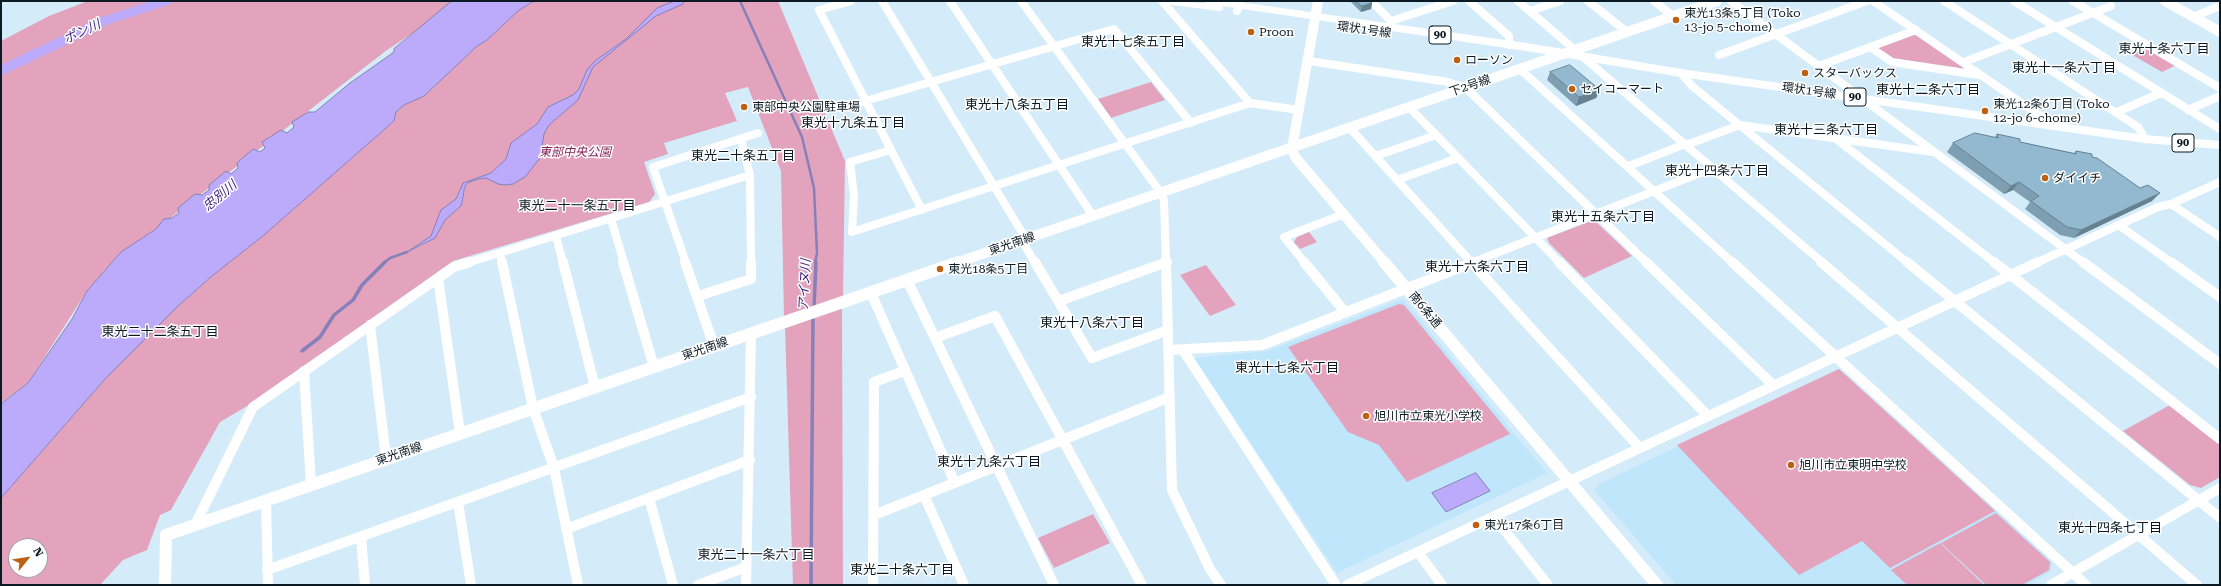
<!DOCTYPE html>
<html>
<head>
<meta charset="utf-8">
<style>
	body { margin:0 }
	#map { position:relative; width:2221px; height:586px; overflow:hidden; background:#d4ecfa; font-family:"Roboto Serif",serif }
	canvas { display:block }
	.frame { position:absolute; inset:0; border:2px solid #0b1a22; pointer-events:none }
	.north { position:absolute; left:8px; top:538px; width:40px; height:40px; box-sizing:border-box; background:#fff; border:1px solid #9da3a7; border-radius:50%; rotate:60deg; font-size:11px; font-weight:700; line-height:16px; text-align:center; color:#0b1a22 }
	.north::after { content:''; display:block; margin:auto; width:14px; height:18px; background:#bd6011; clip-path:polygon(50% 0,100% 100%,50% 72%,0 100%) }
</style>
</head>
<body>
<div id="map">
<canvas width="2221" height="586"></canvas>
<div class="frame"></div>
<div class="north">N</div>
</div>
<script>
const context = document.querySelector('canvas').getContext('2d');
context.lineJoin = 'round';
function fill(path, color) {
  context.fillStyle = color;
  context.fill(path, 'evenodd');
}
function trace(path, color, width, dash) {
  context.strokeStyle = color;
  context.lineWidth = width;
  context.lineCap = dash ? 'butt' : 'round';
  context.setLineDash(dash || []);
  context.stroke(path);
}
function write(font, color, halo, rows, align = 'center') {
  context.font = font + ' "Roboto Serif","Noto Sans JP",serif';
  context.lineWidth = 3;
  context.setLineDash([]);
  context.textBaseline = 'middle';
  context.strokeStyle = halo;
  context.fillStyle = color;
  for (const [text, x, y, turn = 0] of rows) {
    context.save();
    context.translate(x, y);
    context.rotate((+turn || 0) * Math.PI / 180);
    context.textAlign = isNaN(turn) ? turn : align;
    if (halo) context.strokeText(text, 0, 0);
    context.fillText(text, 0, 0);
    context.restore();
  }
}
fill(new Path2D(`
	M 1403,299 L 1547,473 L 1337,573 L 1194,358 L 1267,351 Z
	M 1839,369 L 2052,562 L 2051,571 L 2027,585 L 1676,585 L 1595,491 L 1597,485 Z`), '#c0e6fc');
fill(new Path2D(`
	M 88,1 L 462,1 L 387,50 L 156,229 L 121,252 L 87,291 L 28,383 L 1,403 L 1,41 L 49,16 Z
	M 534,1 L 778,1 L 845,161 L 843,298 L 784,318 L 781,171 L 748,87 L 725,93 L 737,121 L 664,143 L 668,154 L 644,162 L 655,194 L 649,202 L 453,261 L 254,402 L 220,422 L 171,510 L 160,515 L 147,550 L 123,560 L 100,585 L 1,585 L 1,498 L 105,379 L 179,305 L 212,276 L 264,235 L 394,121 L 396,112 L 404,105 L 424,96 L 476,47 L 487,40 L 518,11 ZM 16,546 L 40,546 L 40,570 L 16,570 Z
	M 1916,30 L 1983,75 L 1892,62 L 1870,47 Z
	M 2143,46 L 2176,65 L 2162,72 L 2129,53 Z
	M 1151,82 L 1165,100 L 1111,118 L 1098,99 Z
	M 1594,220 L 1632,256 L 1584,278 L 1549,243 L 1547,238 Z
	M 1309,232 L 1317,242 L 1300,249 L 1294,242 L 1297,237 Z
	M 1206,265 L 1236,305 L 1210,316 L 1180,275 Z
	M 1399,304 L 1404,305 L 1510,434 L 1407,482 L 1379,445 L 1348,432 L 1288,347 Z
	M 842,307 L 843,585 L 793,585 L 785,327 Z
	M 1839,369 L 1995,511 L 1890,568 L 1862,541 L 1799,575 L 1677,445 Z
	M 2170,405 L 2220,443 L 2220,477 L 2201,488 L 2190,485 L 2123,431 Z
	M 1996,513 L 2050,562 L 2049,570 L 2022,585 L 1986,585 L 1941,543 Z
	M 1093,514 L 1110,543 L 1054,568 L 1038,538 Z
	M 1940,543 L 1984,585 L 1907,585 L 1891,570 Z`), '#e3a3bd');
const water = new Path2D(`
	M 452,1 L 534,1 L 518,11 L 487,40 L 476,47 L 424,96 L 404,105 L 396,112 L 394,121 L 264,235 L 212,276 L 179,305 L 105,379 L 1,498 L 1,404 L 28,383 L 72,319 L 87,291 L 121,252 L 156,229 L 164,219 L 172,218 L 179,213 L 178,208 L 195,194 L 202,195 L 209,190 L 209,185 L 226,171 L 231,174 L 238,168 L 237,163 L 253,149 L 260,152 L 265,148 L 262,142 L 281,130 L 287,133 L 294,127 L 292,122 L 308,112 L 315,112 L 350,83 L 394,52 L 394,49 Z
	M 675,1 L 684,1 L 683,4 L 656,16 L 593,67 L 578,100 L 549,125 L 544,134 L 540,158 L 525,177 L 513,184 L 505,185 L 498,184 L 486,178 C 458,182 467,186 461,206 L 445,220 L 435,238 L 407,252 L 431,236 L 441,210 L 456,199 L 463,183 L 491,173 L 506,159 L 511,143 L 537,124 L 548,107 L 573,95 L 579,89 L 587,70 L 595,61 L 626,39 L 657,8 Z
	M 1476,473 L 1490,491 L 1446,512 L 1432,493 Z`);
fill(water, '#bbabfa');
trace(water, '#8680b9', 1);
trace(new Path2D(`
	M 740,1 L 802,137 L 814,188 L 817,253 L 815,263
	M 790,109 L 797,108
	M 384,263 L 390,258 L 407,252`), '#8680b9', 2.5);
trace(new Path2D(`
	M 814,308 L 816,262
	M 302,351 L 320,337 L 334,315 L 353,300 L 362,285 L 385,262
	M 811,585 L 813,316`), '#8680b9', 3.5);
fill(new Path2D(`
	M 151,1 L 173,1 L 171,4 L 109,24 L 1,76 L 1,65 L 99,18 Z`), '#bbabfa');
trace(new Path2D(`
	M 851,1 L 819,10 L 922,210
	M 882,1 L 1026,239
	M 950,1 L 1093,216
	M 1021,1 L 1161,193 L 1164,200 L 1166,263
	M 1162,1 L 1250,103
	M 1236,1 L 1240,5 L 1237,11
	M 1371,1 L 1391,21
	M 1469,1 L 1509,36 L 1509,45
	M 1518,1 L 1823,263
	M 1588,1 L 1627,32
	M 1654,1 L 1673,16
	M 1731,1 L 2084,263
	M 1873,1 L 2055,126
	M 1944,1 L 2138,127 L 2145,139
	M 2014,1 L 2220,129
	M 2073,1 L 2220,88
	M 1530,11 L 1560,1
	M 2193,17 L 2220,6
	M 1391,21 L 1453,1
	M 1870,47 L 1892,62 L 1979,75
	M 1719,55 L 1867,1
	M 1309,61 L 1448,82 L 1466,88 L 1647,263
	M 1964,62 L 2111,6
	M 1819,66 L 1916,30
	M 1520,69 L 1733,263
	M 1681,73 L 1692,86 L 1908,263
	M 1409,107 L 1560,263
	M 841,108 L 1114,29 L 1191,123
	M 2188,110 L 2220,96
	M 2117,112 L 2161,93
	M 1350,128 L 1472,263
	M 1835,138 L 1995,263
	M 741,139 L 750,175 L 751,263
	M 1686,145 L 1740,125 L 1933,152
	M 891,150 L 850,162 L 854,196 L 852,232 L 1250,103 L 1299,110
	M 1376,156 L 1436,135
	M 1629,166 L 1685,144
	M 1397,180 L 1458,158
	M 2171,204 L 2220,237
	M 611,219 L 624,263
	M 2120,226 L 2172,263
	M 556,236 L 563,263
	M 1022,241 L 1035,263
	M 500,253 L 502,263
	M 467,263 L 750,175
	M 686,263 L 653,167 L 758,133
	M 1164,263 L 1167,262
	M 1305,263 L 1284,237 L 1344,214
	M 1471,263 L 1713,168
	M 2036,263 L 2158,207 L 2171,204 L 2220,182`), '#fff', 8);
trace(new Path2D(`
	M 502,262 L 533,408 L 554,468 L 578,585
	M 563,262 L 595,387
	M 623,262 L 654,367
	M 685,262 L 714,346
	M 1035,262 L 1092,358 L 1168,330
	M 1166,262 L 1172,490 L 1210,569 L 1221,585
	M 1304,262 L 1345,312
	M 1471,262 L 1639,447
	M 1559,262 L 1707,415
	M 1646,262 L 1773,385
	M 1732,262 L 2086,585
	M 1821,262 L 2197,585
	M 1907,262 L 2220,518
	M 1994,262 L 2220,439
	M 2083,262 L 2220,364
	M 2171,262 L 2220,297
	M 438,278 L 460,433
	M 907,280 L 1054,585
	M 871,293 L 955,483
	M 698,296 L 751,279 L 751,262
	M 1059,301 L 1167,262
	M 370,325 L 386,458
	M 935,338 L 995,316 L 1142,585
	M 1169,350 L 1262,345 L 1474,262
	M 1183,350 L 1336,585
	M 304,371 L 311,484
	M 924,495 L 964,585
	M 649,498 L 673,585
	M 266,500 L 268,585
	M 458,502 L 471,585
	M 874,515 L 1170,397
	M 1494,517 L 1548,585
	M 195,525 L 253,407 L 454,267 L 470,262
	M 566,529 L 750,460
	M 361,537 L 365,585
	M 1418,552 L 1442,585
	M 267,570 L 751,397
	M 698,585 L 746,567
	M 746,585 L 751,333
	M 873,585 L 874,382 L 904,371
	M 1347,585 L 2038,262
	M 2051,585 L 2220,488`), '#fff', 10);
trace(new Path2D(`
	M 1318,1 L 1292,148 L 1295,157 L 1385,263
	M 2165,1 L 2220,32
	M 956,263 L 1717,1`), '#fff', 10);
trace(new Path2D(`
	M 1384,262 L 1657,585
	M 165,585 L 166,535 L 959,262`), '#fff', 12);
fill(new Path2D(`
	M 1159,1 L 1206,3 L 1204,1 L 1233,1 L 1533,44 L 1681,69 L 2145,135 L 2220,141 L 2220,149 L 2145,143 L 1681,77 L 1533,52 L 1223,6 L 1223,10 L 1219,11 L 1165,4 Z`), '#fff');
fill(new Path2D(`
	M 1350,1 L 1370,1 L 1372,3 L 1371,9 L 1361,12 Z
	M 1550,72 L 1600,90 L 1596,98 L 1576,106 L 1547,80 Z
	M 1997,134 L 2020,142 L 2074,153 L 2076,151 L 2092,157 L 2152,201 L 2074,238 L 2060,235 L 2025,209 L 2030,202 L 2013,190 L 2004,194 L 1947,152 L 1953,143 L 1995,137 Z`), '#7e9fb2');
fill(new Path2D(`
	M 1372,3 L 1371,9 L 1361,12 L 1362,6 Z
	M 1600,90 L 1596,98 L 1576,106 L 1579,97 Z
	M 2019,182 L 2013,190 L 2004,194 L 2011,186 Z
	M 2160,193 L 2152,201 L 2074,238 L 2081,230 Z`), '#668291');
const building = new Path2D(`
	M 1356,1 L 1370,1 L 1372,3 L 1362,6 Z
	M 1570,65 L 1600,90 L 1579,97 L 1550,72 Z
	M 1975,133 L 1998,138 L 1997,134 L 2020,139 L 2020,142 L 2076,154 L 2076,151 L 2092,154 L 2092,157 L 2097,158 L 2140,188 L 2148,185 L 2160,193 L 2081,230 L 2067,227 L 2031,201 L 2039,196 L 2019,182 L 2011,186 L 1953,143 Z`);
fill(building, '#92b9cf');
trace(building, '#668291', 1);
for (const [x, y, r, color] of [
	[1676,20,4,"#bd6011"],
	[1251,32,4,"#bd6011"],
	[1457,60,4,"#bd6011"],
	[1805,73,4,"#bd6011"],
	[1572,89,4,"#bd6011"],
	[744,107,4,"#bd6011"],
	[1985,111,4,"#bd6011"],
	[2045,178,4,"#bd6011"],
	[940,269,4,"#bd6011"],
	[1366,416,4,"#bd6011"],
	[1791,465,4,"#bd6011"],
	[1476,525,4,"#bd6011"]
]) {
  const dot = new Path2D();
  dot.arc(x, y, r, 0, 2 * Math.PI);
  context.fillStyle = color;
  context.fill(dot);
  trace(dot, '#fff', 1.5);
}
for (const [x, y, w] of [
	[1440,35,22],
	[1855,97,22],
	[2183,143,22]
]) {
  const box = new Path2D();
  box.roundRect(x - w / 2, y - 9, w, 18, 3);
  context.fillStyle = '#fff';
  context.fill(box);
  trace(box, '#0b1a22', 1);
}
write('bold 11px', '#0b1a22', null, [
	["90",1440,35],
	["90",1855,97],
	["90",2183,143]
]);
write('12px', '#0b1a22', '#fff', [
	["東光13条5丁目 (Toko",1684,13],
	["13-jo 5-chome)",1684,27],
	["Proon",1259,32],
	["ローソン",1465,60],
	["スターバックス",1813,73],
	["セイコーマート",1580,89],
	["東光12条6丁目 (Toko",1993,104],
	["12-jo 6-chome)",1993,118],
	["東部中央公園駐車場",752,107],
	["ダイイチ",2053,178],
	["東光18条5丁目",948,269],
	["旭川市立東光小学校",1374,416],
	["旭川市立東明中学校",1799,465],
	["東光17条6丁目",1484,525]
], 'left');
write('12px', '#0b1a22', '#fff', [
	["環状1号線",1364,30,8],
	["下2号線",1470,86,-19],
	["環状1号線",1809,91,8],
	["東光南線",1012,244,-19],
	["南6条通",1425,310,50],
	["東光南線",705,349,-19],
	["東光南線",399,454,-19]
]);
write('italic 12px', '#852256', '#fff', [
	["東部中央公園",575,152]
]);
write('italic 13px', '#3d1e77', '#fff', [
	["ポン川",82,32,-25],
	["忠別川",220,196,-40],
	["アイヌ川",805,285,-87]
]);
write('13px', '#0b1a22', '#fff', [
	["東光十七条五丁目",1133,42],
	["東光十条六丁目",2164,49],
	["東光十一条六丁目",2064,68],
	["東光十二条六丁目",1928,90],
	["東光十八条五丁目",1017,105],
	["東光十九条五丁目",853,123],
	["東光十三条六丁目",1826,130],
	["東光二十条五丁目",743,156],
	["東光十四条六丁目",1717,171],
	["東光二十一条五丁目",577,206],
	["東光十五条六丁目",1603,217],
	["東光十六条六丁目",1477,267],
	["東光十八条六丁目",1092,323],
	["東光二十二条五丁目",160,332],
	["東光十七条六丁目",1287,368],
	["東光十九条六丁目",989,462],
	["東光十四条七丁目",2110,528],
	["東光二十一条六丁目",756,555],
	["東光二十条六丁目",902,570]
]);
</script>
</body>
</html>
